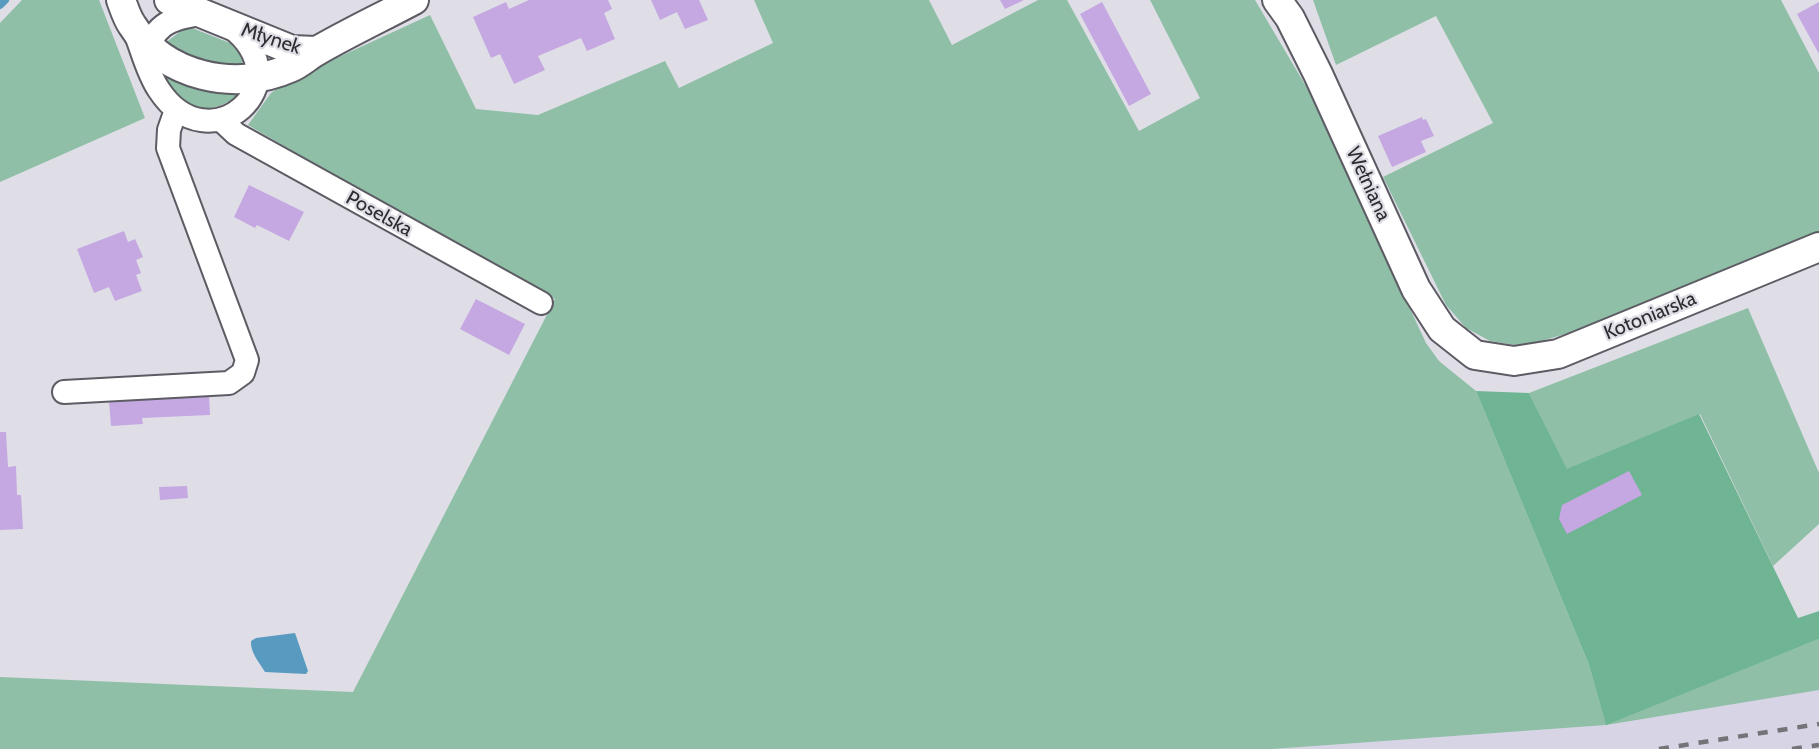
<!DOCTYPE html>
<html>
<head>
<meta charset="utf-8">
<style>
	body { margin:0 }
	canvas { display:block; background:#dfdee7 }
</style>
</head>
<body>
<canvas width="1819" height="749"></canvas>
<script>
const context = document.querySelector('canvas').getContext('2d');
context.lineJoin = 'round';
function fill(path, color) {
  context.fillStyle = color;
  context.fill(path, 'evenodd');
}
function trace(path, color, width, dash) {
  context.strokeStyle = color;
  context.lineWidth = width;
  context.lineCap = dash ? 'butt' : 'round';
  context.setLineDash(dash || []);
  context.stroke(path);
}
function write(font, color, halo, rows, align = 'center') {
  context.font = font + ' Cabin,sans-serif';
  context.lineWidth = 4.5;
  context.setLineDash([]);
  context.textBaseline = 'middle';
  context.strokeStyle = halo;
  context.fillStyle = color;
  for (const [text, x, y, turn = 0] of rows) {
    context.save();
    context.translate(x, y);
    context.rotate((+turn || 0) * Math.PI / 180);
    context.textAlign = isNaN(turn) ? turn : align;
    if (halo) context.strokeText(text, 0, 0);
    context.fillText(text, 0, 0);
    context.restore();
  }
}
fill(new Path2D(`
	M 1819,688 L 1819,749 L 1273,749 L 1606,725 Z`), '#d7d4e5');
fill(new Path2D(`
	M 22,0 L 99,0 L 145,118 L 0,182 L 0,23 Z
	M 754,0 L 929,0 L 952,45 L 1038,0 L 1067,0 L 1139,131 L 1200,98 L 1150,0 L 1255,0 L 1307,88 L 1426,343 L 1439,361 L 1476,391 L 1589,665 L 1606,724 L 1819,639 L 1819,690 L 1606,725 L 1273,749 L 0,749 L 0,677 L 353,692 L 555,299 L 466,249 L 427,230 L 248,125 L 271,93 L 291,79 L 430,15 L 476,109 L 538,115 L 665,61 L 679,88 L 773,43 Z
	M 1313,0 L 1781,0 L 1819,73 L 1819,236 L 1606,322 L 1538,342 L 1515,345 L 1490,341 L 1466,328 L 1446,305 L 1383,177 L 1493,123 L 1436,16 L 1336,65 Z
	M 187,26 L 230,43 L 239,53 L 245,69 L 211,66 L 164,44 Z
	M 156,66 C 189,88 201,94 241,89 C 236,98 229,102 219,106 C 190,117 170,87 156,66 Z
	M 1748,308 L 1819,473 L 1819,524 L 1773,566 L 1700,414 L 1567,470 L 1529,393 Z`), '#8fbfa6');
fill(new Path2D(`
	M 1476,391 L 1529,393 L 1567,469 L 1699,414 L 1798,618 L 1819,611 L 1819,639 L 1606,725 L 1589,665 Z`), '#70b593');
fill(new Path2D(`
	M 295,633 L 308,671 L 306,674 L 265,672 C 259,662 250,652 251,641 L 256,638 Z`), '#599ac0');
trace(new Path2D(`
	M 0,5 L 5,0`), '#599ac0', 8);
fill(new Path2D(`
	M 529,0 L 608,0 L 612,9 L 604,13 L 615,39 L 587,51 L 581,38 L 538,56 L 545,70 L 514,84 L 500,54 L 491,58 L 473,17 L 506,2 L 509,9 Z
	M 651,0 L 699,0 L 708,20 L 685,29 L 677,12 L 660,20 Z
	M 1000,0 L 1024,0 L 1005,9 Z
	M 1102,2 L 1151,94 L 1129,106 L 1080,14 Z
	M 1819,2 L 1819,54 L 1797,14 Z
	M 1422,117 L 1423,120 L 1426,119 L 1434,136 L 1421,141 L 1426,152 L 1392,167 L 1378,136 Z
	M 249,185 L 304,212 L 289,241 L 257,225 L 255,228 L 234,217 Z
	M 124,231 L 128,242 L 135,239 L 143,257 L 136,260 L 141,273 L 136,275 L 142,291 L 115,301 L 109,287 L 94,293 L 77,249 Z
	M 476,299 L 525,324 L 509,355 L 460,329 Z
	M 209,395 L 210,415 L 142,418 L 143,424 L 111,426 L 109,401 Z
	M 0,432 L 6,432 L 8,467 L 16,466 L 17,495 L 21,495 L 23,529 L 0,530 Z
	M 1629,471 L 1642,495 L 1567,534 L 1559,519 L 1562,505 Z
	M 187,486 L 188,498 L 160,500 L 159,487 Z`), '#c5a8e2');
const minor = new Path2D(`
	M 136,35 C 143,53 148,74 159,90 C 209,166 304,84 231,27
	M 146,60 C 151,26 169,18 201,14
	M 221,120 L 236,134 L 541,303
	M 64,392 L 229,383 L 243,373 L 247,360 L 168,148 L 169,130 L 176,110`);
const tertiary = new Path2D(`
	M 121,0 C 124,8 127,18 132,25 C 164,77 236,92 290,68 C 300,64 308,56 317,51 C 348,33 382,17 414,0
	M 169,0 L 292,50 L 316,51
	M 1277,0 L 1290,18 L 1318,74 L 1416,289 L 1442,329 L 1475,355 L 1514,361 L 1558,354 L 1819,247`);
trace(minor, '#5d5c64', 26);
trace(tertiary, '#5d5c64', 32);
trace(minor, '#fff', 22);
trace(tertiary, '#fff', 28);
trace(new Path2D(`
	M 1659,749 L 1819,724
	M 1792,749 L 1819,745`), '#747378', 4.5, [10, 10]);
write('20px', '#2d2c2f', '#dfdee7', [
	["Młynek",271,39,18],
	["Wełniana",1368,184,65],
	["Poselska",379,214,29],
	["Kotoniarska",1650,316,-22]
]);
</script>
</body>
</html>
